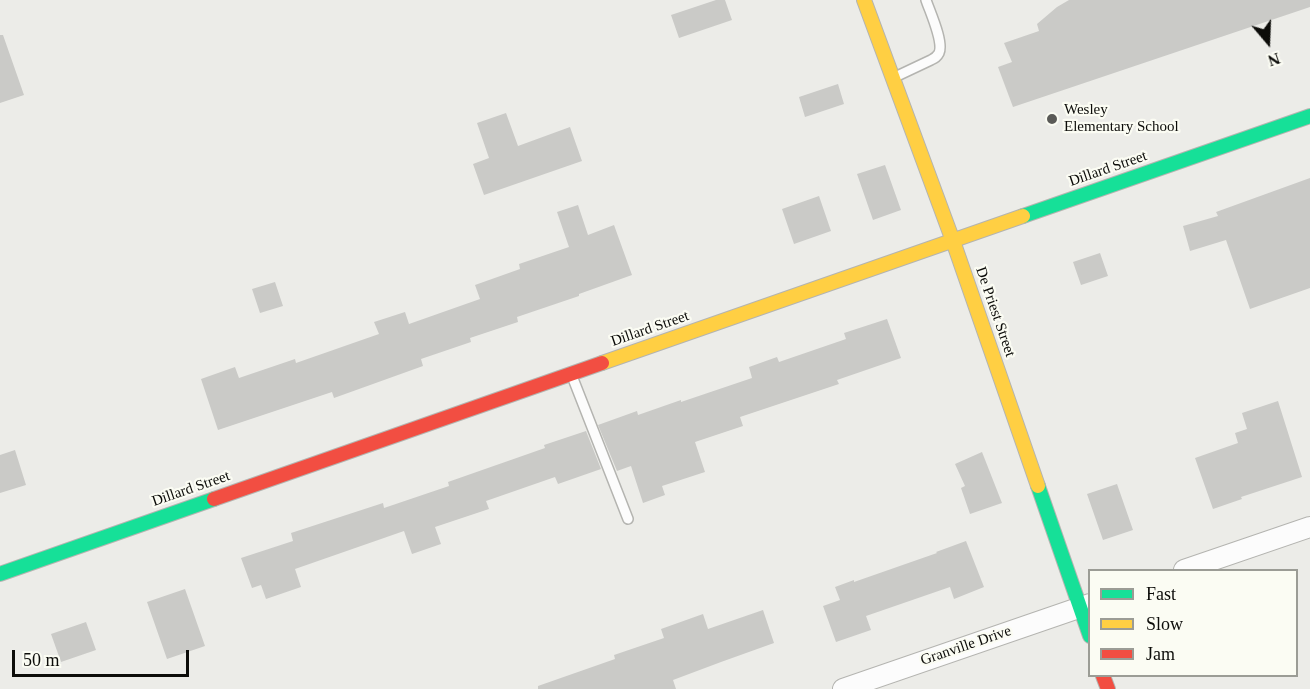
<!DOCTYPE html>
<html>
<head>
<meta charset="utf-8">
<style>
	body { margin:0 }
	#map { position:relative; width:1310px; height:689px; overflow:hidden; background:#ecece8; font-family:"Times New Roman",serif }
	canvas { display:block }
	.legend { position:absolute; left:1088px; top:569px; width:210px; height:108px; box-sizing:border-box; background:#fbfcf3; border:2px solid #9b9c95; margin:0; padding:8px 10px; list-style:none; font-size:18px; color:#0c0c09 }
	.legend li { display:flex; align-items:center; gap:12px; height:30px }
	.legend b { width:30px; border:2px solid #9b9c95 }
	.north { position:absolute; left:1238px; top:12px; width:60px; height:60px; -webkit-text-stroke:4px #fbfcf3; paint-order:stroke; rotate:161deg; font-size:16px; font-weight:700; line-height:24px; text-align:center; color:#0c0c09 }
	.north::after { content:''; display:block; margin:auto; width:21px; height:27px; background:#0c0c09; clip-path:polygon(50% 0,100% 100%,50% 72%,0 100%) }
	.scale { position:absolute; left:12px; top:650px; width:177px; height:27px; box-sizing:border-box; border:3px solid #0c0c09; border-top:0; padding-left:8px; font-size:18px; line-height:21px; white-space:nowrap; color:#0c0c09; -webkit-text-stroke:4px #fbfcf3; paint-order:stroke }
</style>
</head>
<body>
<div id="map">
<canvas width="1310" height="689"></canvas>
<ul class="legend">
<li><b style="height:8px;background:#16e098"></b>Fast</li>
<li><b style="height:8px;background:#ffcf43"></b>Slow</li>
<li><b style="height:8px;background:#f24e42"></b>Jam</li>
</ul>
<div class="north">N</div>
<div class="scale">50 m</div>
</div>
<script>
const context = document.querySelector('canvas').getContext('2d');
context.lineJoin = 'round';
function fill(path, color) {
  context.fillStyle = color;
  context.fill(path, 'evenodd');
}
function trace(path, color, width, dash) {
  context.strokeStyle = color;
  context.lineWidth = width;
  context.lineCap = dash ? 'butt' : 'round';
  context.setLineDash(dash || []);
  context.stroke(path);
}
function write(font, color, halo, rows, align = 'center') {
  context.font = font + ' "Times New Roman",serif';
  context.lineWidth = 4.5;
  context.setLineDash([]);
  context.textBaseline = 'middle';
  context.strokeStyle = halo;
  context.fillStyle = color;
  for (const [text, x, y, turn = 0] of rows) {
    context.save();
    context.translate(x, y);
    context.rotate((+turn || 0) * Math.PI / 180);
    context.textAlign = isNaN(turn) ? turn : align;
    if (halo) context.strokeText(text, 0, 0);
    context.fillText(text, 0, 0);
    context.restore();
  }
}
fill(new Path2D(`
	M 716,0 L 725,0 L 732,20 L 679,38 L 671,15 Z
	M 1069,0 L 1310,0 L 1310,7 L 1013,107 L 998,67 L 1012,62 L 1004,43 L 1039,31 L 1037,24 L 1057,7 Z
	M 0,35 L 3,35 L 24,95 L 0,103 Z
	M 838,84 L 844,104 L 805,117 L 799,97 Z
	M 506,113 L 518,146 L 570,127 L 582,161 L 484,195 L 473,164 L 489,158 L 477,123 Z
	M 885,165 L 901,210 L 873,220 L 857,174 Z
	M 1310,178 L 1310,288 L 1250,309 L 1226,240 L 1190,251 L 1183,226 L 1218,216 L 1216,212 Z
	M 819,196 L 831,231 L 794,244 L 782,209 Z
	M 578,205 L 588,235 L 614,225 L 632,275 L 579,294 L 579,296 L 517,317 L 518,322 L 470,338 L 471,342 L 421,359 L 423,366 L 334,398 L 332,392 L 218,430 L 201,379 L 235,367 L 239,378 L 295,359 L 296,363 L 379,334 L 374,322 L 405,312 L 409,324 L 480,299 L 475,285 L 520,269 L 519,264 L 569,247 L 557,212 Z
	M 1100,253 L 1108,276 L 1081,285 L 1073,262 Z
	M 275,282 L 283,306 L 260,313 L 252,289 Z
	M 887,319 L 901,358 L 837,380 L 839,384 L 740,417 L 743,426 L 695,442 L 705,472 L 662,486 L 665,495 L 643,503 L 631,466 L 617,471 L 598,425 L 637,411 L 638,415 L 681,400 L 681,402 L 752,378 L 749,367 L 777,357 L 779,362 L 846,339 L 844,333 Z
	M 1278,401 L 1302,477 L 1241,497 L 1242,499 L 1213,509 L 1195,458 L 1238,443 L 1235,433 L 1247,429 L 1242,413 Z
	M 586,431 L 601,469 L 558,484 L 555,477 L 486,501 L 489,509 L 435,527 L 441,544 L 412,554 L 404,531 L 295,569 L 301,587 L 266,599 L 261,585 L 252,588 L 241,558 L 293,541 L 291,533 L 383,503 L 384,508 L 449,486 L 448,482 L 545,448 L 544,445 Z
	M 15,450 L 26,485 L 0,493 L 0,455 Z
	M 982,452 L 1002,503 L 970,514 L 961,488 L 965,486 L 955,464 Z
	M 1117,484 L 1133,530 L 1103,540 L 1087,494 Z
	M 966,541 L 984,587 L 954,599 L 950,587 L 866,616 L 871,630 L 836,642 L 823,606 L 840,600 L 835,587 L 854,580 L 854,582 L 937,553 L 936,552 Z
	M 185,589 L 205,646 L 167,659 L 147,602 Z
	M 763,610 L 774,643 L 721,662 L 673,680 L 676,689 L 538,689 L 538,686 L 615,659 L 614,655 L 664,638 L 661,629 L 703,614 L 708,629 Z
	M 86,622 L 96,650 L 61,662 L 51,634 Z`), '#cacac7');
const lane = new Path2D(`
	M 895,77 L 931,60 C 935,58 937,57 939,53 C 944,42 930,12 926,0
	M 572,376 L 628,519`);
const street = new Path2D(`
	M 1184,570 L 1310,527
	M 843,689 L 1090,604`);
const fast = new Path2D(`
	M 1023,216 L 1310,116
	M 1038,486 L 1090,636
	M 0,574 L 214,499`);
const slow = new Path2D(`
	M 864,0 L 953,241 L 1038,486
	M 602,363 L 1023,216`);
const jam = new Path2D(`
	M 214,499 L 602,363
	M 1103,676 L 1108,689`);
trace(lane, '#b4b4b0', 12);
trace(street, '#b4b4b0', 22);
trace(fast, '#b4b4b0', 16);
trace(slow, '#b4b4b0', 16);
trace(jam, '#b4b4b0', 16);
trace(lane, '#fcfcfc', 9);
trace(street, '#fcfcfc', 20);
trace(fast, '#16e098', 14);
trace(slow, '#ffcf43', 14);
trace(jam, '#f24e42', 14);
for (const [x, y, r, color] of [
	[1052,119,6,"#5a5a57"]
]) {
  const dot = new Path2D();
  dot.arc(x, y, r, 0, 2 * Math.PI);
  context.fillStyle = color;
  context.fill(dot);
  trace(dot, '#fbfcf3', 2);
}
write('15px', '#0c0c09', '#fbfcf3', [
	["Wesley",1064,110],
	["Elementary School",1064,127]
], 'left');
write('15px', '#0c0c09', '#fbfcf3', [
	["Dillard Street",1108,169,-19],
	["De Priest Street",995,312,71],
	["Dillard Street",650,329,-19],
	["Dillard Street",191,489,-19],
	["Granville Drive",966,646,-19]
]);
</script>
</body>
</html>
